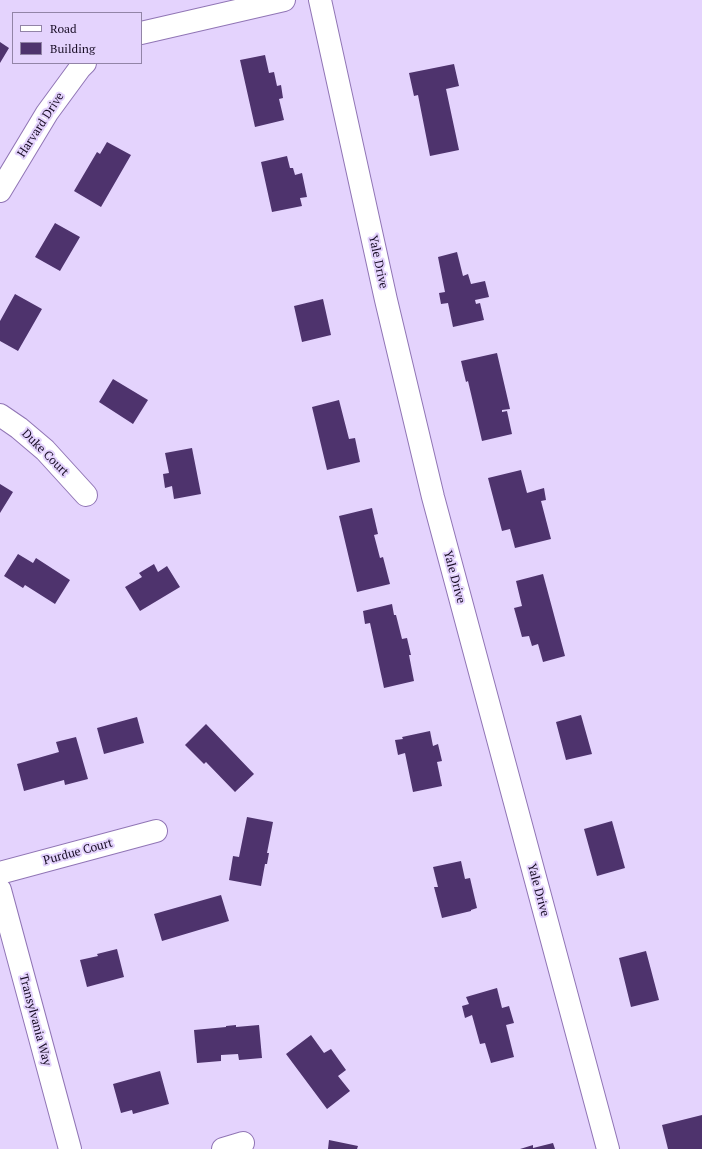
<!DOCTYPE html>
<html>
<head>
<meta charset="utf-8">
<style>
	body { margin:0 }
	#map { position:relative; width:702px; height:1149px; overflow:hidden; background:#e4d3fd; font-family:"PT Serif",serif }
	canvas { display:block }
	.legend { position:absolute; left:12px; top:12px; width:130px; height:52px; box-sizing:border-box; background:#e4d3fd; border:1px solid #9284a7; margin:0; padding:5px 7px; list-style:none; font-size:12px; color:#180d25 }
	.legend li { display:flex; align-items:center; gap:8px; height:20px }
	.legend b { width:20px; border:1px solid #9284a7 }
</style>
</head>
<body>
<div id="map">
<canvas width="702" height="1149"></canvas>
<ul class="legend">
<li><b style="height:5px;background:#fff"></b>Road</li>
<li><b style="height:11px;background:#4e336d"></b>Building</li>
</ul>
</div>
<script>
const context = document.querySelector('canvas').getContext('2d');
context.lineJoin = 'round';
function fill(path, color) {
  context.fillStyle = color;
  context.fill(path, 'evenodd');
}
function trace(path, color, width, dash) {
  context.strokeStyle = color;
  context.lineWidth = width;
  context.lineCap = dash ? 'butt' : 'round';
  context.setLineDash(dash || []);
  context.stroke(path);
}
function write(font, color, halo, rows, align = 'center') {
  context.font = font + ' "PT Serif",serif';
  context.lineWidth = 4;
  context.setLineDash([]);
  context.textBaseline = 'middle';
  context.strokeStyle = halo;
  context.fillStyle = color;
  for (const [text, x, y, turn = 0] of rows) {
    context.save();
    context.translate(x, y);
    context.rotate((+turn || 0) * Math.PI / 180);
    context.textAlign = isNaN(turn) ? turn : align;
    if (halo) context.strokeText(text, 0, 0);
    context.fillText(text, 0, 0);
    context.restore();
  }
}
fill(new Path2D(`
	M 0,42 L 9,48 L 0,63 Z
	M 265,55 L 269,73 L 274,72 L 277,86 L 281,85 L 283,98 L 279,99 L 284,120 L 255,127 L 240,60 Z
	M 454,64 L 459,86 L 446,89 L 459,150 L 430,156 L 418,95 L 414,96 L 409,73 Z
	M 107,142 L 131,155 L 101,207 L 74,191 L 97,152 L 100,154 Z
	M 287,156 L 290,168 L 293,168 L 295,175 L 302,173 L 307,197 L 300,198 L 302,206 L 272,212 L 261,162 Z
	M 55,223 L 80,237 L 60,271 L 35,257 Z
	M 457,252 L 463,276 L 468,274 L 471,284 L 485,281 L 489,297 L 475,300 L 476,304 L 480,303 L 484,320 L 453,327 L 448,303 L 441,304 L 439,293 L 445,292 L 438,257 Z
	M 15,294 L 42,309 L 18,351 L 0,341 L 0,321 Z
	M 323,299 L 331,335 L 302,342 L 294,306 Z
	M 497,353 L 510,409 L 502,410 L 502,412 L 507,411 L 512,434 L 482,441 L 468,381 L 466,382 L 461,361 Z
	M 113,379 L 148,400 L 133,424 L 99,402 Z
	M 339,400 L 349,439 L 355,438 L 360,462 L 327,470 L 312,407 Z
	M 192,448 L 201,494 L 174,499 L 172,486 L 165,488 L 163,474 L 169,473 L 165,453 Z
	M 521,470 L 527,493 L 544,488 L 546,500 L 541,501 L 551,539 L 515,548 L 510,529 L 502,531 L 488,478 Z
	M 0,484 L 13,492 L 0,513 Z
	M 372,508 L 378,534 L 374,535 L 380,558 L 383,557 L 390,584 L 357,592 L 339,516 Z
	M 18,554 L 33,563 L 36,558 L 70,580 L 55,604 L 25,585 L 23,588 L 4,576 Z
	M 154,564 L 158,572 L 167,566 L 180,587 L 140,611 L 125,587 L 142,577 L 139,573 Z
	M 543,574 L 565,656 L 543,662 L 538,644 L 532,646 L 529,636 L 522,637 L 514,608 L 522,606 L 516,581 Z
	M 392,604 L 394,615 L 396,615 L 402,639 L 407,638 L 411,655 L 409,655 L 414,681 L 384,688 L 370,623 L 365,624 L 363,611 Z
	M 581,715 L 592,754 L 566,760 L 556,722 Z
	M 137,717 L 144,743 L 104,754 L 97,728 Z
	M 206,724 L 254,774 L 235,792 L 206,762 L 204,764 L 185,745 Z
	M 430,731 L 433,746 L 438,744 L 442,761 L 437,762 L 442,786 L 413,792 L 405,753 L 398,755 L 395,740 L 403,739 L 402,737 Z
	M 76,737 L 88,779 L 65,785 L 64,780 L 24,791 L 17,764 L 59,752 L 56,742 Z
	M 247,817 L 273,822 L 267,853 L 269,853 L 267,864 L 265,864 L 261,886 L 229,880 L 233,856 L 239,857 Z
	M 612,821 L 625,868 L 597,876 L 584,829 Z
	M 461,861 L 465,879 L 470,878 L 477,908 L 471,910 L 471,911 L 442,918 L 434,887 L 438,887 L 433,867 Z
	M 221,895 L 229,921 L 162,941 L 154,914 Z
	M 117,949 L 124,977 L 87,987 L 80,960 L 98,956 L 97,954 Z
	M 646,951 L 659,1000 L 631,1007 L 619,958 Z
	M 497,988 L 502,1008 L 509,1006 L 514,1023 L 506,1025 L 514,1057 L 491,1063 L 485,1043 L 480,1044 L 472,1015 L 465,1018 L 462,1006 L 469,1004 L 466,997 Z
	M 236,1025 L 236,1027 L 259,1025 L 262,1058 L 239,1060 L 238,1054 L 221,1055 L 221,1061 L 197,1063 L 194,1030 L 226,1027 L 226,1026 Z
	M 311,1035 L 324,1053 L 331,1049 L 346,1070 L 338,1076 L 350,1091 L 327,1109 L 286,1054 Z
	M 160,1071 L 169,1104 L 133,1114 L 132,1110 L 121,1113 L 113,1084 Z
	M 702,1115 L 702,1149 L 668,1149 L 662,1125 Z
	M 329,1140 L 358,1146 L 357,1149 L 328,1149 Z
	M 553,1143 L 555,1149 L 520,1149 L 533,1145 L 533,1148 Z`), '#4e336d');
const minor = new Path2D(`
	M 320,0 L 386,300 L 433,497 L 608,1149
	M 141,33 L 284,0
	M 0,191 L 47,113 L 80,68 L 85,63
	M 0,415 L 19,428 L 45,450 L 86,495
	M 0,873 L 156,831
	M 0,890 L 70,1149
	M 223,1149 L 243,1143`);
trace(minor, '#9075b5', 24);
trace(minor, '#fff', 22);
write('12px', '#180d25', '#e4d3fd', [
	["Harvard Drive",41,125,-57],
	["Yale Drive",378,262,78],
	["Duke Court",45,453,45],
	["Yale Drive",454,577,75],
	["Purdue Court",78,852,-15],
	["Yale Drive",538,890,75],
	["Transylvania Way",35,1020,75]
]);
</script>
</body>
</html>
